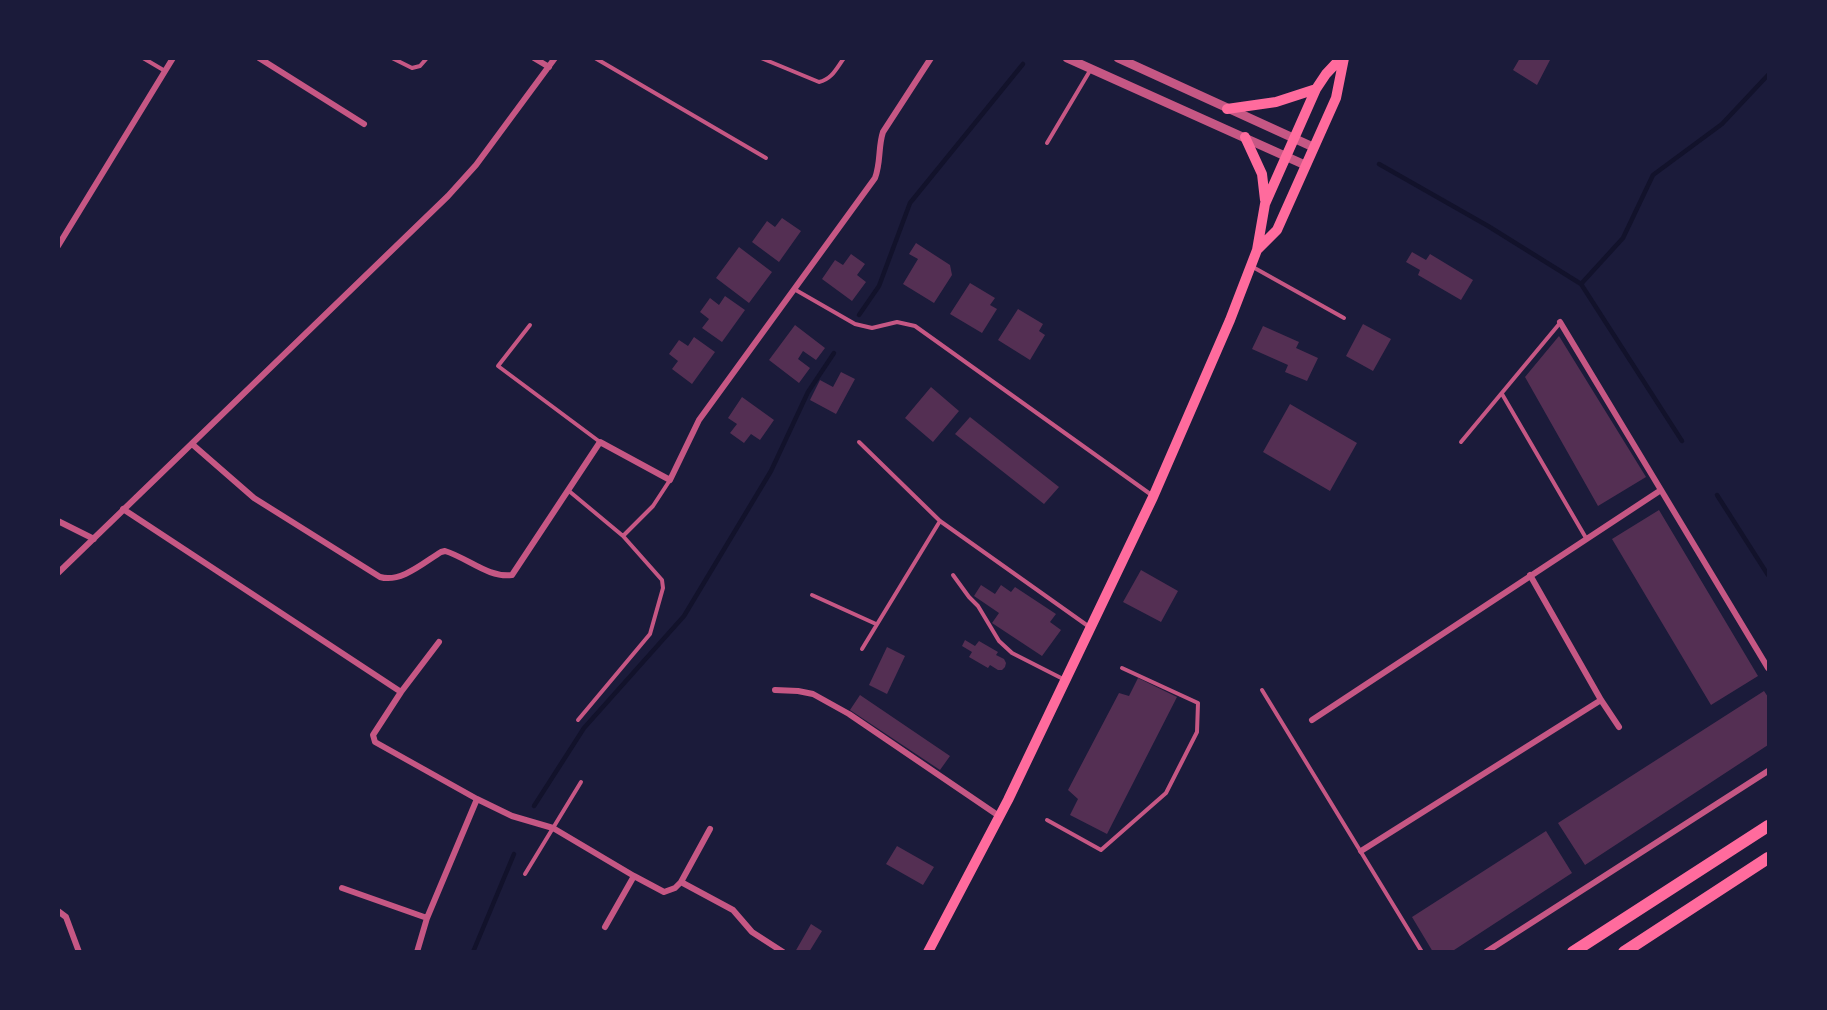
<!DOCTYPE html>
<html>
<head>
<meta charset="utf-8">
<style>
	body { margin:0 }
	#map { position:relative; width:1827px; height:1010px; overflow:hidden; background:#1b1b3a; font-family:"Source Serif 4",serif }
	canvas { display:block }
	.frame { position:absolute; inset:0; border:60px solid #1b1b3a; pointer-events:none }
</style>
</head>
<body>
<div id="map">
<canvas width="1827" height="1010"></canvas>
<div class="frame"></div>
</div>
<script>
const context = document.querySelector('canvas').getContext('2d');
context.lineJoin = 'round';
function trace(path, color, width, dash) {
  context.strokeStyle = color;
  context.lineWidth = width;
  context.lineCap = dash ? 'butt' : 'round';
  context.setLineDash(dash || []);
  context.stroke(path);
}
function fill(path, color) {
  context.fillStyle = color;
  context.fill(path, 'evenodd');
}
trace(new Path2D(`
	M 1379,164 L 1488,226 L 1581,284 L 1682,441
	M 1581,284 L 1623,238 L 1653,175 L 1722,124 L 1768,75
	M 859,315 L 879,286 L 910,203 L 1023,64
	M 1717,495 L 1768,575
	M 534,806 L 584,728 L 684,616 L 771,471 L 808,392 L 834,353
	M 473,952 L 514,854`), '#12122b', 4.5);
fill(new Path2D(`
	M 1520,58 L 1551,58 L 1537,85 L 1513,70 Z
	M 782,218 L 801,231 L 779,262 L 752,242 L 767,221 L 775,227 Z
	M 916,243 L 950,265 L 952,275 L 934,303 L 903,284 L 918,259 L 909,254 Z
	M 739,247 L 772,272 L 749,303 L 716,278 Z
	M 1412,252 L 1426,260 L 1430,254 L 1473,280 L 1461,300 L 1418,275 L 1420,270 L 1406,262 Z
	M 851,254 L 865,264 L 857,275 L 866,282 L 852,301 L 822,279 L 835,260 L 843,265 Z
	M 970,283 L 995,298 L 990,305 L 997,309 L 982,333 L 950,314 Z
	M 725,296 L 745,310 L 722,342 L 702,328 L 709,319 L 700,312 L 710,298 L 719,305 Z
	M 1018,309 L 1043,324 L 1039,331 L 1045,335 L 1030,360 L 998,340 Z
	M 1363,324 L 1391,339 L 1373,371 L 1346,356 Z
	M 795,325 L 825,348 L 816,360 L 803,351 L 798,359 L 810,368 L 799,383 L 769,360 Z
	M 1263,326 L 1299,342 L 1296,348 L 1318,358 L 1307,381 L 1285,372 L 1288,365 L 1252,349 Z
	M 1559,336 L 1646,477 L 1598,506 L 1525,377 Z
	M 694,337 L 715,352 L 692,384 L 672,369 L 678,361 L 669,354 L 679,340 L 688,346 Z
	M 841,372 L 855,379 L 836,414 L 810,400 L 820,380 L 833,387 Z
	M 931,387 L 959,411 L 933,442 L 905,418 Z
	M 742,397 L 774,420 L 760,440 L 751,434 L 744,443 L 730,433 L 737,424 L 728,418 Z
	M 1290,404 L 1357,443 L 1330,491 L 1263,452 Z
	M 970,417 L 1059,487 L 1044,504 L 955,434 Z
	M 1659,510 L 1758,676 L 1711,705 L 1612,539 Z
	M 1141,570 L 1178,591 L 1161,622 L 1123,602 Z
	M 981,585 L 995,594 L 1001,585 L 1011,592 L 1015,587 L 1056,614 L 1050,622 L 1061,630 L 1042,656 L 992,623 L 999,613 L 974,596 Z
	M 965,640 L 975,646 L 979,641 L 998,652 L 996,655 L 1004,659 L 1006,663 L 1005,667 L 1002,670 L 998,670 L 990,665 L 988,668 L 969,657 L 972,652 L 962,646 Z
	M 887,647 L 905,656 L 887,694 L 869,685 Z
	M 1138,678 L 1177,697 L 1107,834 L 1070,815 L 1078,799 L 1068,790 L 1119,693 L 1129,696 Z
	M 1764,691 L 1768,697 L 1768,745 L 1585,865 L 1558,823 Z
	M 860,695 L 950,756 L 940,770 L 850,710 Z
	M 1546,831 L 1572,873 L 1451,952 L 1433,952 L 1412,917 Z
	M 897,846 L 934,867 L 923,885 L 886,864 Z
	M 811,924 L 822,931 L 809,952 L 795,952 Z`), '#542f53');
trace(new Path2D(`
	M 143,58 L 165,71
	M 392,58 L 412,68 L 420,66 L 427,58
	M 595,58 L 766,158
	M 761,58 L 819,82 C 832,79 836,69 844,58
	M 1047,143 L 1091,69
	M 1251,266 L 1344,318
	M 794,289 L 855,324 L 872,328 L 897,322 L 915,326 L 1153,496
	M 530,325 L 498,366 L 600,442
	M 1502,394 L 1586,538
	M 859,442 L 940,521 L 1088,626
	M 1461,442 L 1560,323
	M 569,491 L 623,536
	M 953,575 L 969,597 L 978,606 L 999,641 L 1012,653 L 1065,680
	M 812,595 L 876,624
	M 862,649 L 940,521
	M 1262,690 L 1422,952
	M 578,720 L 650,634 L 663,588 L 662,580 L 623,536 L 653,506 L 670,480
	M 1047,820 L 1101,850 L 1166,793 L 1197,732 L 1198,703 L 1122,668
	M 525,874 L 581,782`), '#c65784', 4);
trace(new Path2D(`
	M 259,58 L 364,124
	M 534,58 L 549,67
	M 58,246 L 173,58
	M 1560,322 L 1768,668
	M 192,444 L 254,498 L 380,577 C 401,583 423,563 441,552 L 445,551 C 468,558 488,578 512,575 L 600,442 L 670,480 L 699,420 L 875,178 C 881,162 878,147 883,132 L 931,58
	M 123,509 L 401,692
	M 58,521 L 94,539
	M 58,573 L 448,196 L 476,165 L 555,58
	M 1530,575 L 1601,700 L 1619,727
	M 439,642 L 401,692 L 373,735 L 375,742 L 477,799 L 512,816 L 553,828 L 634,876 L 664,892 L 675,888 L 681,882 L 710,829
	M 775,690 L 798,691 L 813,694 L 849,714 L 999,816
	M 1312,720 L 1661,490
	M 1361,851 L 1601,700
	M 681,882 L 733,910 L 752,932 L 783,952
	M 342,888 L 427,918
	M 58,911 L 66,917 L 79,952
	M 605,927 L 634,876
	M 417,952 L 427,918 L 477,799
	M 1486,952 L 1768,771`), '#c65784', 6);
trace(new Path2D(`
	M 1067,58 L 1305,165
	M 1118,58 L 1313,147`), '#c65784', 9);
trace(new Path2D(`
	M 1227,109 L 1276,102 L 1316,89
	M 1245,137 L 1262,174 L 1265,200
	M 1257,250 L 1277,230 L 1336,98 L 1344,58
	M 928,952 L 1008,800 L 1153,497 L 1230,320 L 1257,250 L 1265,204 L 1316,89 L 1326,74 L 1341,58`), '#ff6b9d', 10);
trace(new Path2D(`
	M 1573,952 L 1768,826
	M 1624,952 L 1768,858`), '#ff6b9d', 12);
</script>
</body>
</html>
